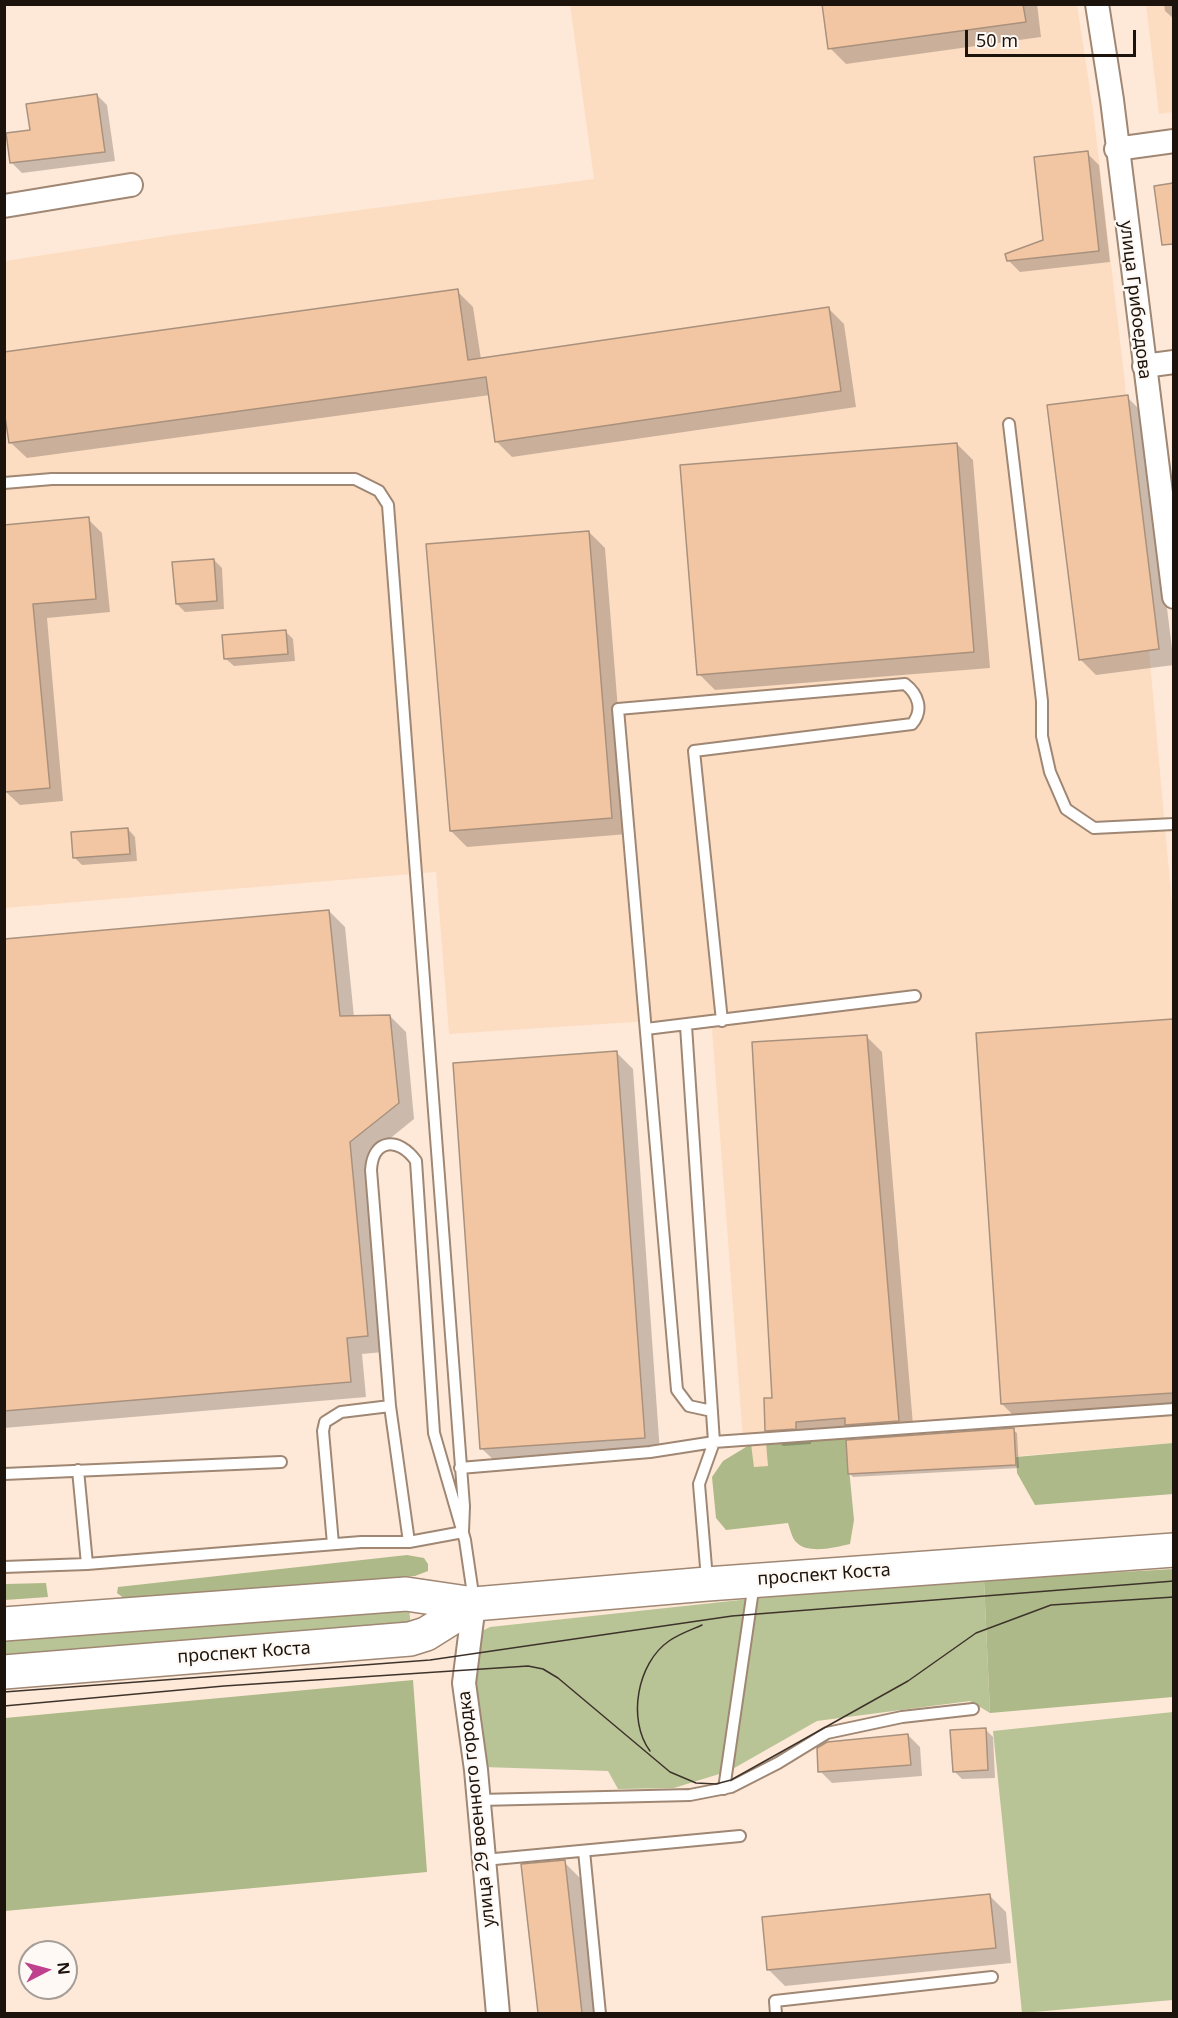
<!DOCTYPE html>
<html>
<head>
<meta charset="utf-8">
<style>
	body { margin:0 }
	#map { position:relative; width:1178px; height:2018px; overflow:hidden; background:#fee9d8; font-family:"Noto Sans",sans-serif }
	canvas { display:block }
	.frame { position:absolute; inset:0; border:6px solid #1c130c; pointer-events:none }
	.north { position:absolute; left:18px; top:1940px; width:60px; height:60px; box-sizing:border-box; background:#fff9f5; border:2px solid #a49d98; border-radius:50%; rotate:84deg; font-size:16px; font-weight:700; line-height:24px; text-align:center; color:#1c130c }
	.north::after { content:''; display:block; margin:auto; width:21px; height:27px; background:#bf418d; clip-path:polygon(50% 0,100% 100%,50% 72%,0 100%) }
	.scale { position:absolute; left:965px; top:30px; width:171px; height:27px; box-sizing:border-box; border:3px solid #1c130c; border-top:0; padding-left:8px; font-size:18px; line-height:21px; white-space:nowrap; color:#1c130c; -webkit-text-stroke:4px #fff9f5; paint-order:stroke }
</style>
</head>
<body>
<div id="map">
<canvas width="1178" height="2018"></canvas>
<div class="frame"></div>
<div class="north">N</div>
<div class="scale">50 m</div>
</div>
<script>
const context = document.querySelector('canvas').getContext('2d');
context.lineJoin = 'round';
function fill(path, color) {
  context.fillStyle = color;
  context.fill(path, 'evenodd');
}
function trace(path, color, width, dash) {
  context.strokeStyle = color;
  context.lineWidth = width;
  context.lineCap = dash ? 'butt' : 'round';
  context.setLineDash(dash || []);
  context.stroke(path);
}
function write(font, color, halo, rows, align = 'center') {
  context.font = font + ' "Noto Sans",sans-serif';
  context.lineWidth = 4.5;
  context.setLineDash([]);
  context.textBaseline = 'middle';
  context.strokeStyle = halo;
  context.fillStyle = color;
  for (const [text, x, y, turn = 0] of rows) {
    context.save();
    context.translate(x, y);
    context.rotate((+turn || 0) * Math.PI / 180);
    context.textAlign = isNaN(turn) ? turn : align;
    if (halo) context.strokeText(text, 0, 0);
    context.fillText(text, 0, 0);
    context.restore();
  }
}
fill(new Path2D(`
	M 570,5 L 1077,5 L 1093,109 L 1125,383 L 1173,916 L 1173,1443 L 746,1479 L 711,1017 L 449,1034 L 436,872 L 5,908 L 5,261 L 179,234 L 594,179 Z
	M 1146,5 L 1173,5 L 1173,112 L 1159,114 Z`), '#fdddc2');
fill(new Path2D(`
	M 984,1580 L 990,1713 L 970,1701 L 817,1721 L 729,1771 L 674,1788 L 618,1789 L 608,1771 L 483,1767 L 470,1690 L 480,1632 L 490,1627 L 768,1597 Z
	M 409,1607 L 411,1628 L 5,1659 L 5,1637 Z
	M 1173,1712 L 1173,2000 L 1022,2013 L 993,1731 Z`), '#b9c496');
fill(new Path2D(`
	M 846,1437 L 854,1520 L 850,1544 C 836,1547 808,1555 796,1542 C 792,1538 790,1529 788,1523 L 726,1530 L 716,1518 L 712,1477 L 723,1461 L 751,1444 L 754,1467 L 768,1466 L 766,1443 Z
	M 1173,1443 L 1173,1494 L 1035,1505 L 1017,1473 L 1016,1457 Z
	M 407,1555 L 424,1558 L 428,1564 L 428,1571 L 415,1576 L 125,1599 L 117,1593 L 118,1587 Z
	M 1173,1569 L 1173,1697 L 990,1713 L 984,1580 Z
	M 46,1583 L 48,1597 L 5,1600 L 5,1584 Z
	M 413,1680 L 427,1872 L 5,1911 L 5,1718 Z`), '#adb988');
fill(new Path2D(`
	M 824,4 L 1037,4 L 1041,37 L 846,64 L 830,48 Z
	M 1164,4 L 1174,4 L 1174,19 L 1165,11 Z
	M 97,95 L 107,105 L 115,161 L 22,173 L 12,163 L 31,131 Z
	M 1087,153 L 1099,165 L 1110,262 L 1020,272 L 1008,260 L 1045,241 Z
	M 1174,185 L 1174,228 L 1168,229 L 1156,187 Z
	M 457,291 L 473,307 L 481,359 L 828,308 L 844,324 L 856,407 L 512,457 L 496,441 L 490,395 L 27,458 L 10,442 Z
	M 1127,397 L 1143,413 L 1174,665 L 1096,675 L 1080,659 Z
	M 957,444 L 973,460 L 990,668 L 715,690 L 699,674 Z
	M 88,519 L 102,533 L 110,612 L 47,618 L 63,801 L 20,805 L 5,791 L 4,526 Z
	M 589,532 L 605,548 L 628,834 L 467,847 L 451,831 Z
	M 214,560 L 222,568 L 224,609 L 185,612 L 177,604 Z
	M 285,631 L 293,639 L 295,661 L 234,666 L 226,659 Z
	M 128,829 L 135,837 L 137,861 L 82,865 L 74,857 Z
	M 329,911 L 345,927 L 354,1017 L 390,1016 L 406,1032 L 414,1119 L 366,1158 L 383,1352 L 362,1354 L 366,1397 L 4,1428 L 4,941 Z
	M 1174,1021 L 1174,1410 L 1018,1420 L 1002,1404 L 978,1034 Z
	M 866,1036 L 882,1052 L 914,1437 L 1013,1430 L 1017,1433 L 1019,1468 L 853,1477 L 849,1473 L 862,1440 L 856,1434 L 811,1438 L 811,1444 L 783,1446 L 767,1430 Z
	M 617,1053 L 633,1069 L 660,1453 L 498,1464 L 481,1448 Z
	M 985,1729 L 993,1737 L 995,1778 L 962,1779 L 954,1771 Z
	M 908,1735 L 920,1747 L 922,1776 L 832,1783 L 820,1771 Z
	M 564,1862 L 580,1878 L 595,2014 L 539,2014 L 523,1865 Z
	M 990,1896 L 1006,1912 L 1011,1963 L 785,1986 L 769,1970 Z`), '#0003');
const building = new Path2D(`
	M 822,4 L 1023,4 L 1026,22 L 828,49 Z
	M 97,94 L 105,152 L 10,163 L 6,133 L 30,130 L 26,104 Z
	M 1088,151 L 1099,251 L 1007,261 L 1005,254 L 1043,240 L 1034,157 Z
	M 1173,183 L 1173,244 L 1162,245 L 1154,186 Z
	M 458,289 L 468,360 L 829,307 L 841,391 L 495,442 L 486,377 L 9,443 L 4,410 L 4,352 Z
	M 1128,395 L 1159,649 L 1079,660 L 1047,405 Z
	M 957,443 L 974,652 L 697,675 L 680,465 Z
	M 89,517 L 96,599 L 33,604 L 50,788 L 4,792 L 4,525 Z
	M 589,531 L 612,818 L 450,831 L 426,544 Z
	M 214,559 L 217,601 L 176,604 L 172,562 Z
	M 286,630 L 288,654 L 224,659 L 222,635 Z
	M 128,828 L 130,854 L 73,858 L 71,832 Z
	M 329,910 L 340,1016 L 390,1015 L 399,1103 L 350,1142 L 368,1336 L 347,1338 L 351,1382 L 4,1411 L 4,939 Z
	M 1173,1019 L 1173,1393 L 1001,1404 L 976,1033 Z
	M 867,1035 L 899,1421 L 845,1425 L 845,1418 L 796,1422 L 796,1429 L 765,1431 L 764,1398 L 772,1398 L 752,1042 Z
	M 617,1051 L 645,1438 L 480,1449 L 453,1063 Z
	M 1014,1428 L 1016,1465 L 848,1474 L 846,1440 Z
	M 986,1728 L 988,1770 L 953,1772 L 950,1730 Z
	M 908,1734 L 911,1765 L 818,1772 L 817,1748 L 827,1742 Z
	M 565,1860 L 582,2013 L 538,2013 L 521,1864 Z
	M 990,1894 L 996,1948 L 767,1970 L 762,1917 Z`);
fill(building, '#f2c6a2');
trace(building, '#a9917d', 1.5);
const lane = new Path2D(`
	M 1009,424 L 1042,701 L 1042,736 L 1050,772 L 1066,809 L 1094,828 L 1174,824
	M 4,483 L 52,479 L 355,479 L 379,491 L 388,505 L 464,1506 L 463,1532
	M 686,1026 L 714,1442 L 699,1484 L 707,1579
	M 646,1029 L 915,996
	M 712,1411 L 689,1406 L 677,1390 L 618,709 L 905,684 C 918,694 924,710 912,724 L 694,751 L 722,1021
	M 460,1468 L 650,1452 L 714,1442 L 1174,1409
	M 78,1470 L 87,1564
	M 4,1474 L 281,1462
	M 409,1542 L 390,1406 L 371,1170 C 373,1138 399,1137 416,1161 L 434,1433 L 465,1540 L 474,1601
	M 333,1544 L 323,1431 L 325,1422 L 341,1412 L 390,1406
	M 4,1567 L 87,1564 L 361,1542 L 409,1542 L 463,1532
	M 724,1789 L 754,1583
	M 479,1800 L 690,1795 L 731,1787 L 778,1763 L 827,1733 L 902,1717 L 973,1709
	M 584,1851 L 600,2014
	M 484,1860 L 740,1836
	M 776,2014 L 775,2001 L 992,1977`);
const street = new Path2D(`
	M 1097,4 L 1112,100 L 1174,597
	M 1116,149 L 1174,141
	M 4,206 L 131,185
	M 1144,366 L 1174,362
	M 474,1604 L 464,1683 L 476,1770 L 498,2014`);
const primary = new Path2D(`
	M 4,1624 L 406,1594 L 474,1604 L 707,1584 L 1174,1550
	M 4,1672 L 410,1639 L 426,1634 L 474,1604`);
trace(lane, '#9f8774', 14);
trace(street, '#9f8774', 26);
trace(primary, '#9f8774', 36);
trace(lane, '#fff', 10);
trace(street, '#fff', 22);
trace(primary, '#fff', 33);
trace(new Path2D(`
	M 4,1692 L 430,1660 L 732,1616 L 1174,1581
	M 4,1706 L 224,1686 L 528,1666 L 543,1669 L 558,1678 L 670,1772 L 696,1783 L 716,1784 L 731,1780 L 908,1681 L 976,1633 L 1051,1605 L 1174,1597
	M 650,1751 C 627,1720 637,1663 669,1641 C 679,1634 691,1630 702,1625`), '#3e332b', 1.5);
write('18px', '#1c130c', '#fff9f5', [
	["улица Грибоедова",1135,300,83],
	["проспект Коста",824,1575,-4],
	["проспект Коста",244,1653,-4],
	["улица 29 военного городка",477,1809,-96]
]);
</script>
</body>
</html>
